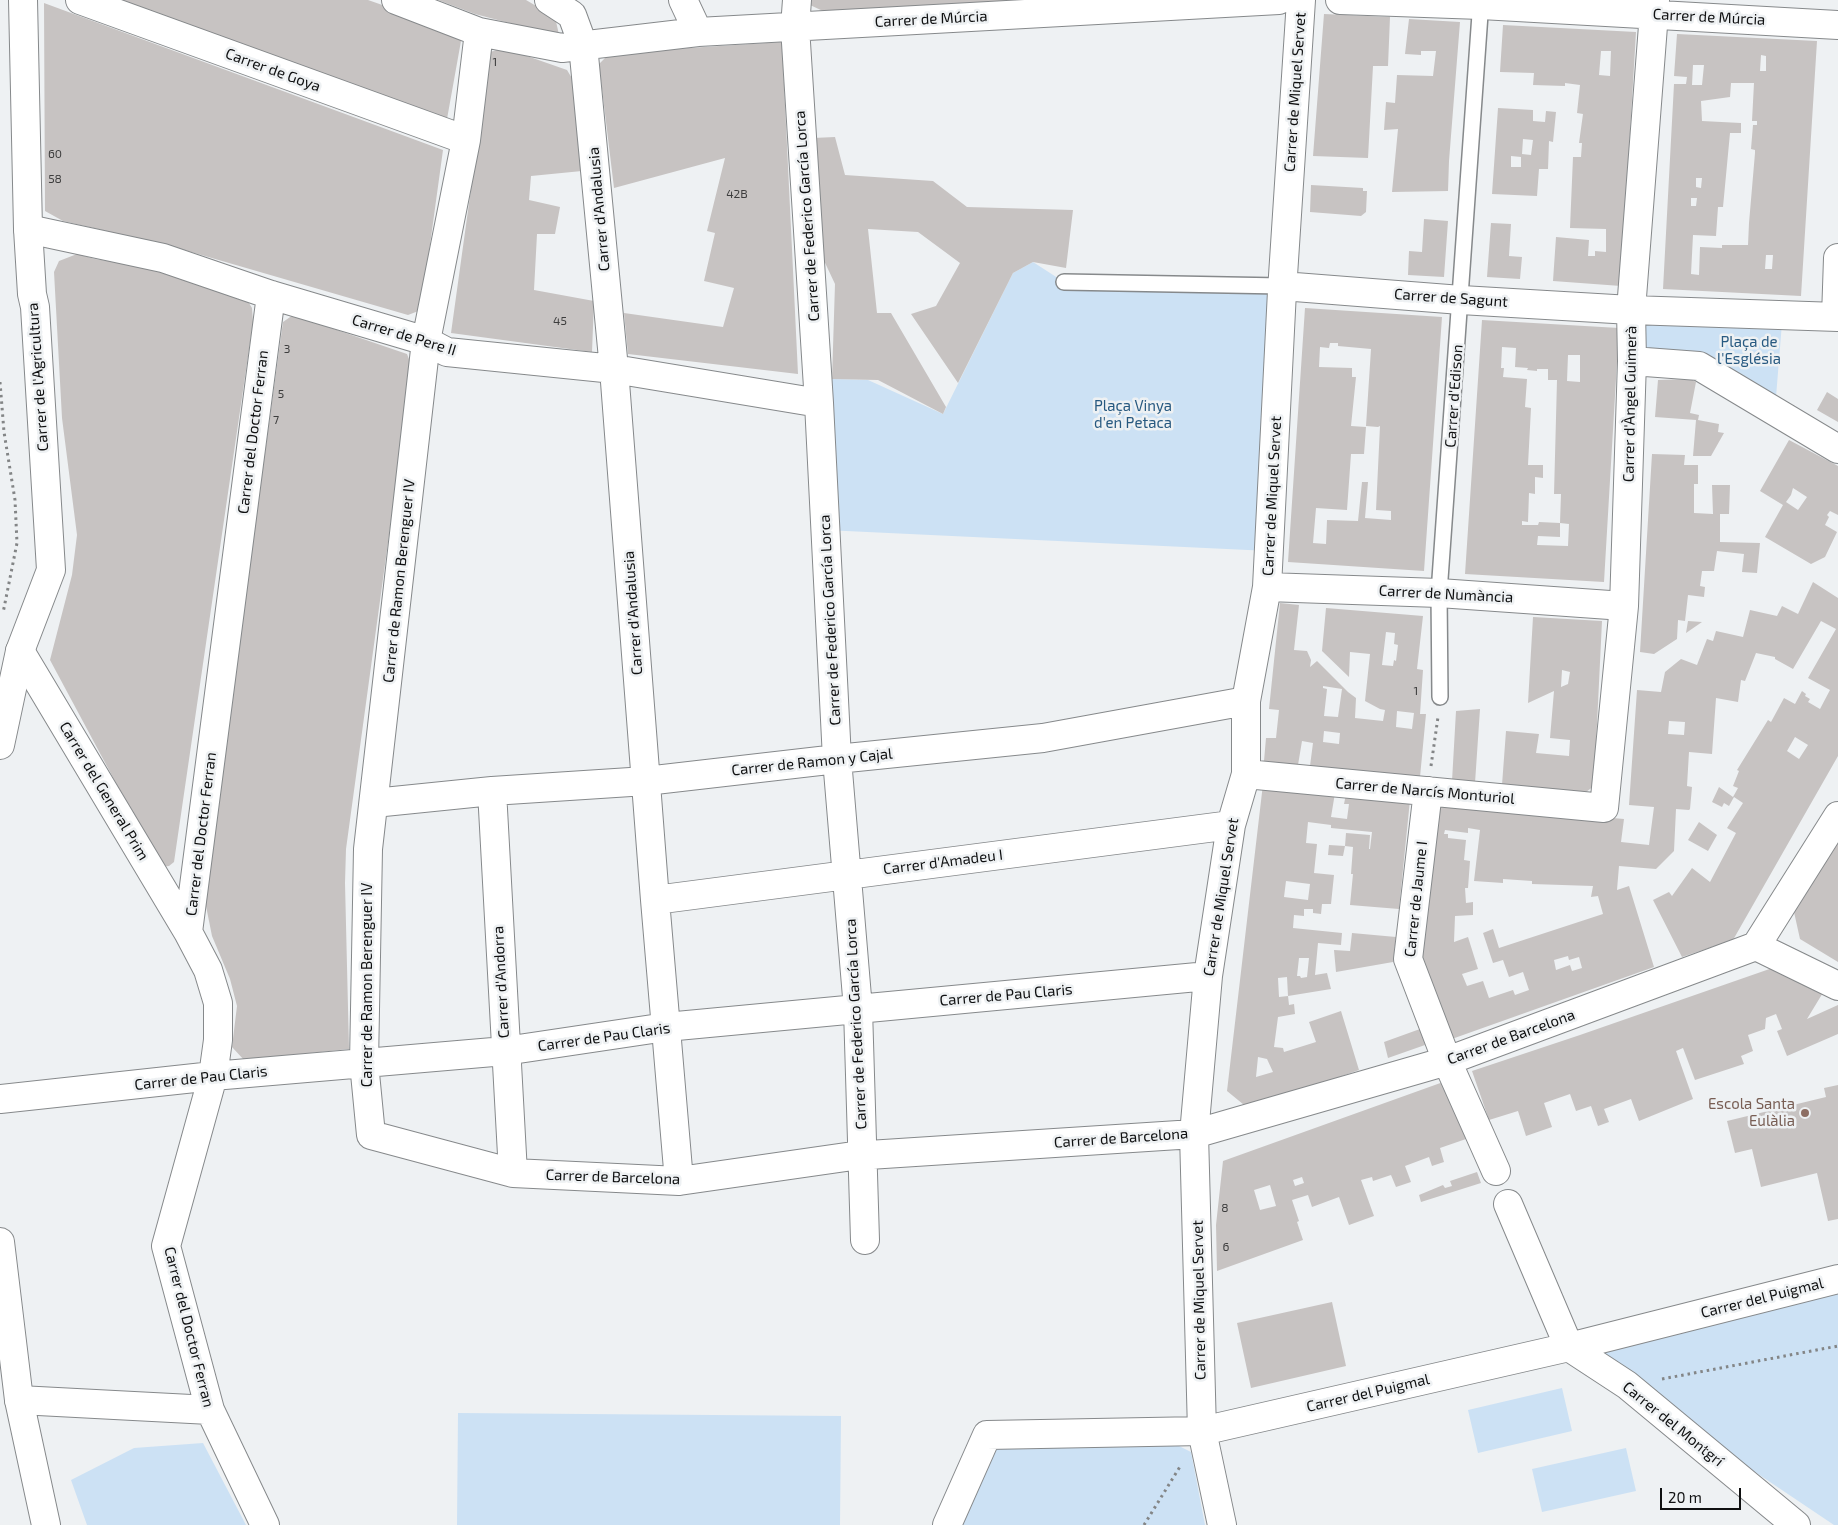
<!DOCTYPE html>
<html>
<head>
<meta charset="utf-8">
<style>
	body { margin:0 }
	#map { position:relative; width:1838px; height:1525px; overflow:hidden; background:#eef1f3; font-family:"Exo 2",sans-serif }
	canvas { display:block }
	.scale { position:absolute; left:1660px; top:1488px; width:81px; height:22px; box-sizing:border-box; border:2px solid #0f1011; border-top:0; padding-left:6px; font-size:15px; line-height:18px; white-space:nowrap; color:#0f1011; -webkit-text-stroke:4px #eef1f3; paint-order:stroke }
</style>
</head>
<body>
<div id="map">
<canvas width="1838" height="1525"></canvas>
<div class="scale">20 m</div>
</div>
<script>
const context = document.querySelector('canvas').getContext('2d');
context.lineJoin = 'round';
function fill(path, color) {
  context.fillStyle = color;
  context.fill(path, 'evenodd');
}
function trace(path, color, width, dash) {
  context.strokeStyle = color;
  context.lineWidth = width;
  context.lineCap = dash ? 'butt' : 'round';
  context.setLineDash(dash || []);
  context.stroke(path);
}
function write(font, color, halo, rows, align = 'center') {
  context.font = font + ' "Exo 2",sans-serif';
  context.lineWidth = 5;
  context.setLineDash([]);
  context.textBaseline = 'middle';
  context.strokeStyle = halo;
  context.fillStyle = color;
  for (const [text, x, y, turn = 0] of rows) {
    context.save();
    context.translate(x, y);
    context.rotate((+turn || 0) * Math.PI / 180);
    context.textAlign = isNaN(turn) ? turn : align;
    if (halo) context.strokeText(text, 0, 0);
    context.fillText(text, 0, 0);
    context.restore();
  }
}
fill(new Path2D(`
	M 1033,262 L 1064,282 L 1282,291 L 1269,551 L 825,530 L 832,379 L 868,380 L 943,414 L 1013,273 Z
	M 1646,318 L 1782,323 L 1776,397 L 1642,353 Z
	M 1838,1279 L 1838,1525 L 1834,1525 L 1569,1347 Z
	M 1562,1388 L 1572,1431 L 1478,1453 L 1468,1410 Z
	M 458,1413 L 841,1416 L 840,1525 L 457,1525 Z
	M 203,1443 L 246,1525 L 87,1525 L 71,1480 L 134,1448 Z
	M 1175,1444 L 1191,1452 L 1205,1525 L 959,1525 L 992,1445 Z
	M 1626,1448 L 1636,1491 L 1542,1512 L 1532,1469 Z`), '#cce1f4');
fill(new Path2D(`
	M 116,0 L 368,0 L 451,29 L 461,41 L 447,119 Z
	M 438,0 L 526,0 L 555,17 L 562,48 L 547,33 L 475,14 Z
	M 809,0 L 1012,0 L 1012,2 L 823,11 L 810,5 Z
	M 44,3 L 443,150 L 421,310 L 408,315 L 167,245 L 63,221 L 45,211 Z
	M 1324,14 L 1390,17 L 1388,66 L 1373,66 L 1368,158 L 1313,156 Z
	M 1409,19 L 1460,22 L 1449,161 L 1448,191 L 1392,192 L 1398,129 L 1384,130 L 1386,102 L 1395,103 L 1397,75 L 1433,76 L 1436,51 L 1421,51 L 1421,55 L 1405,54 Z
	M 1503,25 L 1636,32 L 1621,286 L 1553,281 L 1556,237 L 1589,240 L 1588,256 L 1595,256 L 1595,251 L 1606,252 L 1606,229 L 1570,228 L 1573,157 L 1581,157 L 1582,143 L 1579,143 L 1583,114 L 1577,113 L 1580,85 L 1565,83 L 1565,86 L 1533,85 L 1534,73 L 1500,72 ZM 1601,51 L 1611,51 L 1610,76 L 1599,75 Z
	M 1677,34 L 1817,41 L 1801,296 L 1663,289 L 1674,84 L 1686,84 L 1687,77 L 1674,76 ZM 1761,55 L 1766,56 L 1766,71 L 1760,71 ZM 1693,65 L 1704,65 L 1702,85 L 1692,85 ZM 1731,83 L 1754,83 L 1752,121 L 1757,121 L 1757,125 L 1753,125 L 1751,149 L 1755,150 L 1755,153 L 1749,223 L 1748,245 L 1722,245 L 1722,248 L 1700,247 L 1699,275 L 1691,274 L 1693,235 L 1716,236 L 1718,207 L 1723,207 L 1730,133 L 1741,133 L 1741,123 L 1702,121 L 1701,101 L 1730,97 ZM 1696,178 L 1702,178 L 1701,188 L 1696,187 ZM 1691,198 L 1697,198 L 1696,206 L 1691,206 ZM 1766,255 L 1773,255 L 1772,269 L 1765,269 Z
	M 782,42 L 798,374 L 628,354 L 624,313 L 723,327 L 734,288 L 704,281 L 715,233 L 707,231 L 725,158 L 614,188 L 599,64 L 610,53 Z
	M 504,48 L 567,70 L 573,80 L 582,171 L 531,176 L 529,200 L 560,207 L 555,234 L 537,234 L 534,290 L 594,301 L 592,352 L 451,333 L 490,52 Z
	M 1498,108 L 1533,110 L 1533,121 L 1545,122 L 1546,111 L 1556,112 L 1553,142 L 1549,141 L 1548,169 L 1539,169 L 1537,196 L 1492,194 ZM 1523,139 L 1533,140 L 1531,155 L 1522,154 ZM 1511,156 L 1521,157 L 1521,167 L 1511,167 Z
	M 835,137 L 845,175 L 933,181 L 967,207 L 1073,210 L 1066,268 L 1033,262 L 1013,273 L 958,383 L 911,314 L 936,306 L 960,263 L 918,232 L 868,229 L 877,313 L 891,313 L 946,407 L 943,414 L 878,380 L 832,379 L 835,284 L 819,250 L 813,138 Z
	M 1311,185 L 1363,188 L 1363,191 L 1367,191 L 1366,212 L 1361,216 L 1310,212 Z
	M 1424,219 L 1448,221 L 1444,277 L 1408,275 L 1409,251 L 1422,252 Z
	M 1491,223 L 1511,224 L 1509,256 L 1522,257 L 1520,279 L 1487,277 Z
	M 77,254 L 95,259 L 143,266 L 246,298 L 252,308 L 253,322 L 174,862 L 169,866 L 161,867 L 50,660 L 72,575 L 77,535 L 62,418 L 54,272 L 59,261 Z
	M 1305,308 L 1442,317 L 1424,571 L 1288,562 ZM 1330,343 L 1338,343 L 1338,346 L 1371,349 L 1366,426 L 1378,427 L 1380,426 L 1376,510 L 1391,511 L 1391,520 L 1365,518 L 1368,482 L 1362,482 L 1358,521 L 1327,520 L 1326,544 L 1313,543 L 1316,508 L 1347,510 L 1351,454 L 1364,454 L 1366,427 L 1351,426 L 1356,377 L 1352,377 L 1352,368 L 1319,367 L 1320,347 L 1329,348 Z
	M 293,315 L 407,354 L 412,367 L 346,849 L 345,883 L 349,1049 L 244,1060 L 232,1047 L 237,1006 L 230,979 L 212,936 L 204,896 L 283,322 Z
	M 1482,320 L 1619,328 L 1604,582 L 1465,574 ZM 1502,347 L 1516,348 L 1515,367 L 1528,368 L 1527,370 L 1537,371 L 1537,369 L 1548,369 L 1548,380 L 1557,380 L 1554,494 L 1561,494 L 1560,523 L 1569,524 L 1568,546 L 1537,545 L 1538,536 L 1560,537 L 1560,523 L 1539,522 L 1538,525 L 1522,525 L 1522,521 L 1528,522 L 1529,493 L 1535,494 L 1535,477 L 1543,478 L 1543,465 L 1528,465 L 1531,408 L 1525,407 L 1527,379 L 1503,377 L 1504,368 L 1501,368 ZM 1568,355 L 1580,355 L 1580,382 L 1567,381 Z
	M 1691,379 L 1696,382 L 1690,413 L 1699,415 L 1698,420 L 1719,424 L 1718,432 L 1724,433 L 1711,456 L 1693,456 L 1696,420 L 1655,417 L 1658,380 Z
	M 1827,392 L 1838,399 L 1838,422 L 1817,410 Z
	M 1789,440 L 1838,466 L 1838,515 L 1830,511 L 1827,515 L 1829,517 L 1825,525 L 1837,532 L 1825,557 L 1811,564 L 1765,537 L 1783,505 L 1760,491 ZM 1793,488 L 1807,497 L 1798,510 L 1786,502 L 1791,495 Z
	M 1652,454 L 1685,455 L 1684,465 L 1698,465 L 1698,484 L 1694,484 L 1694,513 L 1713,514 L 1712,485 L 1730,485 L 1729,514 L 1720,514 L 1720,542 L 1760,543 L 1757,573 L 1742,572 L 1744,554 L 1717,551 L 1714,571 L 1702,571 L 1700,586 L 1705,587 L 1704,597 L 1688,595 L 1685,621 L 1678,620 L 1677,639 L 1654,654 L 1640,652 Z
	M 1813,582 L 1838,598 L 1838,756 L 1733,940 L 1682,957 L 1653,900 L 1669,892 L 1672,896 L 1692,868 L 1710,882 L 1736,833 L 1727,828 L 1743,803 L 1734,797 L 1729,806 L 1724,803 L 1722,807 L 1712,802 L 1719,787 L 1733,797 L 1738,788 L 1733,786 L 1739,771 L 1737,770 L 1768,720 L 1771,722 L 1784,698 L 1795,704 L 1802,691 L 1806,694 L 1805,696 L 1810,699 L 1808,702 L 1820,709 L 1830,690 L 1808,678 L 1836,629 L 1821,621 L 1793,669 L 1775,659 L 1775,657 L 1756,653 L 1745,681 L 1741,680 L 1738,702 L 1716,698 L 1712,754 L 1689,752 L 1687,786 L 1692,787 L 1690,809 L 1689,810 L 1676,809 L 1674,851 L 1656,869 L 1619,866 L 1617,890 L 1629,886 L 1654,967 L 1449,1040 L 1418,954 L 1435,802 L 1624,819 L 1621,842 L 1649,845 L 1654,807 L 1629,805 L 1637,690 L 1661,692 L 1665,672 L 1681,659 L 1697,665 L 1707,639 L 1713,641 L 1716,631 L 1743,637 L 1750,610 L 1777,616 L 1782,606 L 1798,614 ZM 1669,721 L 1685,722 L 1684,735 L 1668,734 ZM 1795,737 L 1808,745 L 1799,759 L 1787,751 ZM 1468,828 L 1480,830 L 1474,881 L 1503,883 L 1503,879 L 1532,881 L 1532,884 L 1593,886 L 1591,897 L 1598,896 L 1603,914 L 1499,948 L 1493,929 L 1483,933 L 1493,963 L 1503,960 L 1509,977 L 1523,972 L 1529,990 L 1515,995 L 1513,990 L 1489,998 L 1483,981 L 1467,986 L 1462,974 L 1478,969 L 1468,937 L 1454,942 L 1455,916 L 1473,915 L 1473,902 L 1466,903 L 1465,888 L 1468,888 L 1470,861 L 1464,860 L 1466,840 L 1448,838 L 1448,834 L 1444,834 L 1445,830 L 1468,833 ZM 1568,956 L 1569,960 L 1579,957 L 1582,968 L 1572,971 L 1570,965 L 1556,970 L 1554,960 Z
	M 1280,603 L 1299,605 L 1294,650 L 1307,651 L 1311,660 L 1310,667 L 1317,661 L 1348,692 L 1356,698 L 1355,718 L 1383,721 L 1385,710 L 1380,709 L 1365,701 L 1370,654 L 1350,652 L 1349,677 L 1322,651 L 1326,608 L 1423,616 L 1417,669 L 1423,670 L 1420,714 L 1426,714 L 1420,777 L 1310,766 L 1313,743 L 1302,741 L 1298,765 L 1264,761 L 1266,738 L 1276,738 L 1279,710 L 1269,709 ZM 1386,632 L 1395,633 L 1394,644 L 1398,645 L 1396,661 L 1394,660 L 1393,666 L 1382,665 ZM 1323,686 L 1342,689 L 1338,717 L 1324,716 L 1327,689 L 1323,688 ZM 1397,711 L 1414,713 L 1412,729 L 1396,727 ZM 1324,731 L 1340,733 L 1339,744 L 1323,742 Z
	M 1533,617 L 1602,621 L 1594,786 L 1586,792 L 1502,785 L 1506,731 L 1539,734 L 1536,753 L 1569,756 L 1570,740 L 1550,738 L 1554,691 L 1528,703 ZM 1562,670 L 1570,672 L 1568,684 L 1561,687 Z
	M 1688,621 L 1702,622 L 1686,633 Z
	M 1480,709 L 1475,783 L 1452,781 L 1456,711 Z
	M 1263,784 L 1335,793 L 1331,817 L 1347,819 L 1349,804 L 1344,804 L 1346,794 L 1410,800 L 1399,909 L 1350,905 L 1353,874 L 1351,874 L 1353,847 L 1345,846 L 1346,833 L 1370,835 L 1369,849 L 1370,849 L 1372,832 L 1331,828 L 1331,825 L 1308,822 L 1306,843 L 1317,844 L 1314,873 L 1334,875 L 1331,904 L 1322,904 L 1321,914 L 1313,913 L 1313,909 L 1304,909 L 1304,916 L 1294,915 L 1293,928 L 1342,933 L 1341,945 L 1318,943 L 1315,975 L 1327,973 L 1331,989 L 1288,996 L 1289,1005 L 1294,1004 L 1295,1014 L 1278,1017 L 1274,1047 L 1283,1048 L 1284,1052 L 1316,1042 L 1309,1022 L 1341,1011 L 1359,1070 L 1249,1109 L 1227,1091 ZM 1286,881 L 1310,884 L 1308,900 L 1284,897 ZM 1299,958 L 1309,958 L 1307,977 L 1301,978 L 1300,976 L 1297,976 ZM 1287,977 L 1288,996 L 1279,997 L 1278,978 ZM 1258,1057 L 1267,1059 L 1273,1072 L 1256,1077 Z
	M 1699,822 L 1717,835 L 1708,851 L 1688,840 Z
	M 1838,842 L 1838,962 L 1800,939 L 1794,912 Z
	M 1329,845 L 1345,846 L 1343,856 L 1328,855 Z
	M 1352,933 L 1396,937 L 1393,962 L 1336,972 L 1334,950 L 1350,951 Z
	M 1781,965 L 1824,991 L 1807,1019 L 1838,1005 L 1838,1034 L 1787,1056 L 1777,1031 L 1782,1029 L 1776,1014 L 1766,1018 L 1765,1029 L 1748,1035 L 1753,1051 L 1741,1056 L 1744,1064 L 1695,1080 L 1683,1048 L 1676,1051 L 1693,1099 L 1639,1121 L 1631,1099 L 1604,1109 L 1609,1122 L 1598,1126 L 1591,1106 L 1576,1111 L 1570,1094 L 1544,1103 L 1552,1127 L 1526,1136 L 1518,1111 L 1489,1120 L 1472,1071 L 1580,1035 Z
	M 1420,1029 L 1425,1045 L 1388,1058 L 1384,1042 Z
	M 1446,1081 L 1466,1139 L 1440,1148 L 1444,1162 L 1432,1166 L 1429,1157 L 1405,1166 L 1411,1182 L 1396,1187 L 1391,1175 L 1373,1181 L 1372,1177 L 1361,1180 L 1374,1216 L 1349,1225 L 1339,1197 L 1312,1207 L 1308,1195 L 1292,1200 L 1299,1221 L 1297,1222 L 1303,1240 L 1217,1271 L 1216,1225 L 1223,1161 ZM 1302,1177 L 1304,1183 L 1295,1186 L 1293,1180 ZM 1270,1185 L 1276,1206 L 1260,1210 L 1254,1190 Z
	M 1838,1085 L 1838,1219 L 1828,1221 L 1817,1173 L 1761,1187 L 1752,1149 L 1735,1153 L 1727,1121 L 1826,1097 L 1824,1088 Z
	M 1477,1172 L 1481,1183 L 1421,1202 L 1419,1195 L 1443,1185 L 1445,1188 L 1452,1186 L 1450,1181 Z
	M 1332,1302 L 1346,1366 L 1251,1388 L 1237,1323 Z`), '#c7c3c2');
const lane = new Path2D(`
	M 1064,282 L 1282,286
	M 1440,697 L 1439,593 L 1481,0`);
const street = new Path2D(`
	M 80,0 L 466,140
	M 396,0 L 479,32 L 562,48 L 698,32 L 1279,0
	M 549,0 L 572,15 L 583,45 L 614,369 L 655,900 L 679,1181
	M 683,0 L 698,32
	M 797,0 L 795,27 L 819,403 L 837,759 L 858,1009 L 865,1240
	M 1340,0 L 1481,5 L 1838,25
	M 479,32 L 466,140 L 426,341 L 368,849 L 364,1063 L 371,1135 L 513,1173 L 679,1181 L 853,1156 L 1194,1134 L 1447,1061 L 1756,946 L 1838,986
	M 28,229 L 163,258 L 271,295 L 426,341 L 447,352 L 614,369 L 819,403
	M 1282,286 L 1461,300 L 1631,310 L 1838,317
	M 1836,317 L 1838,258
	M 1632,361 L 1699,366 L 1838,449
	M 1267,587 L 1439,593 L 1624,606
	M 20,651 L 188,932
	M 1246,774 L 1604,808 L 1624,606 L 1632,361 L 1631,310 L 1655,0
	M 492,791 L 513,1173
	M 1428,791 L 1408,959 L 1447,1061 L 1496,1171
	M 374,803 L 492,791 L 646,781 L 837,759 L 1043,738 L 1246,701
	M 655,900 L 1231,825
	M 1756,946 L 1838,816
	M 0,1099 L 213,1076 L 505,1051 L 666,1027 L 1208,976
	M 1508,1204 L 1569,1347
	M 1569,1347 L 1627,1385 L 1796,1525
	M 19,1400 L 210,1410
	M 265,1525 L 210,1410 L 166,1246 L 213,1076 L 218,1040 L 218,1003 L 208,970 L 188,932 L 271,295
	M 947,1525 L 987,1435 L 1202,1431 L 1569,1347 L 1838,1279
	M 1222,1525 L 1202,1431 L 1194,1134 L 1208,976 L 1231,825 L 1246,774 L 1246,701 L 1267,587 L 1282,291 L 1301,0`);
const secondary = new Path2D(`
	M 0,745 L 20,651 L 51,570 L 35,307 L 32,294 L 28,229 L 23,0
	M 0,1242 L 19,1400 L 46,1525`);
trace(lane, '#86898b', 18);
trace(street, '#86898b', 30);
trace(secondary, '#86898b', 30);
trace(new Path2D(`
	M 0,382 L 4,432 L 15,500 L 17,543 L 3,613
	M 1431,766 L 1438,717
	M 1662,1379 L 1838,1346
	M 1144,1525 L 1181,1465`), '#838586', 3, [2.5, 4]);
trace(lane, '#fff', 15);
trace(street, '#fff', 28);
trace(secondary, '#fff', 28);
for (const [x, y, r, color] of [
	[1805,1113,5,"#8d6e63"]
]) {
  const dot = new Path2D();
  dot.arc(x, y, r, 0, 2 * Math.PI);
  context.fillStyle = color;
  context.fill(dot);
  trace(dot, '#eef1f3', 2);
}
write('12px', '#3d3d3d', null, [
	["1",495,62],
	["60",55,154],
	["58",55,179],
	["42B",737,194],
	["45",560,321],
	["3",287,349],
	["5",281,394],
	["7",276,420],
	["1",1416,691],
	["8",1225,1208],
	["6",1226,1247]
]);
write('15px', '#0f1011', '#eef1f3', [
	["Carrer de Múrcia",1709,17,3],
	["Carrer de Múrcia",931,19,-3],
	["Carrer de Goya",273,70,20],
	["Carrer de Miquel Servet",1295,92,-86],
	["Carrer d'Andalusia",599,209,-95],
	["Carrer de Federico García Lorca",807,216,-94],
	["Carrer de Sagunt",1451,298,4],
	["Carrer de Pere II",404,335,17],
	["Carrer de l'Agricultura",38,377,-94],
	["Carrer d'Edison",1454,396,-86],
	["Carrer d'Àngel Guimerà",1630,404,-89],
	["Carrer del Doctor Ferran",253,432,-83],
	["Carrer de Miquel Servet",1272,496,-87],
	["Carrer de Ramon Berenguer IV",399,581,-84],
	["Carrer de Numància",1446,594,3],
	["Carrer d'Andalusia",633,613,-94],
	["Carrer de Federico García Lorca",830,620,-93],
	["Carrer de Ramon y Cajal",812,762,-6],
	["Carrer del General Prim",104,791,59],
	["Carrer de Narcís Monturiol",1425,791,5],
	["Carrer del Doctor Ferran",201,834,-83],
	["Carrer d'Amadeu I",943,862,-7],
	["Carrer de Miquel Servet",1221,897,-81],
	["Carrer de Jaume I",1416,899,-84],
	["Carrer d'Andorra",501,982,-93],
	["Carrer de Ramon Berenguer IV",367,985,-90],
	["Carrer de Pau Claris",1006,995,-5],
	["Carrer de Federico García Lorca",856,1024,-93],
	["Carrer de Pau Claris",604,1037,-8],
	["Carrer de Barcelona",1511,1037,-20],
	["Carrer de Pau Claris",201,1078,-6],
	["Carrer de Barcelona",1121,1138,-4],
	["Carrer de Barcelona",613,1177,2],
	["Carrer del Puigmal",1762,1298,-14],
	["Carrer de Miquel Servet",1199,1300,-91],
	["Carrer del Doctor Ferran",189,1327,76],
	["Carrer del Puigmal",1368,1393,-13],
	["Carrer del Montgrí",1673,1424,39]
]);
write('15px', '#275980', '#eef1f3', [
	["Plaça de",1749,342],
	["l'Església",1749,359],
	["Plaça Vinya",1133,406],
	["d'en Petaca",1133,423]
]);
write('15px', '#785e54', '#eef1f3', [
	["Escola Santa",1795,1104],
	["Eulàlia",1795,1121]
], 'right');
</script>
</body>
</html>
